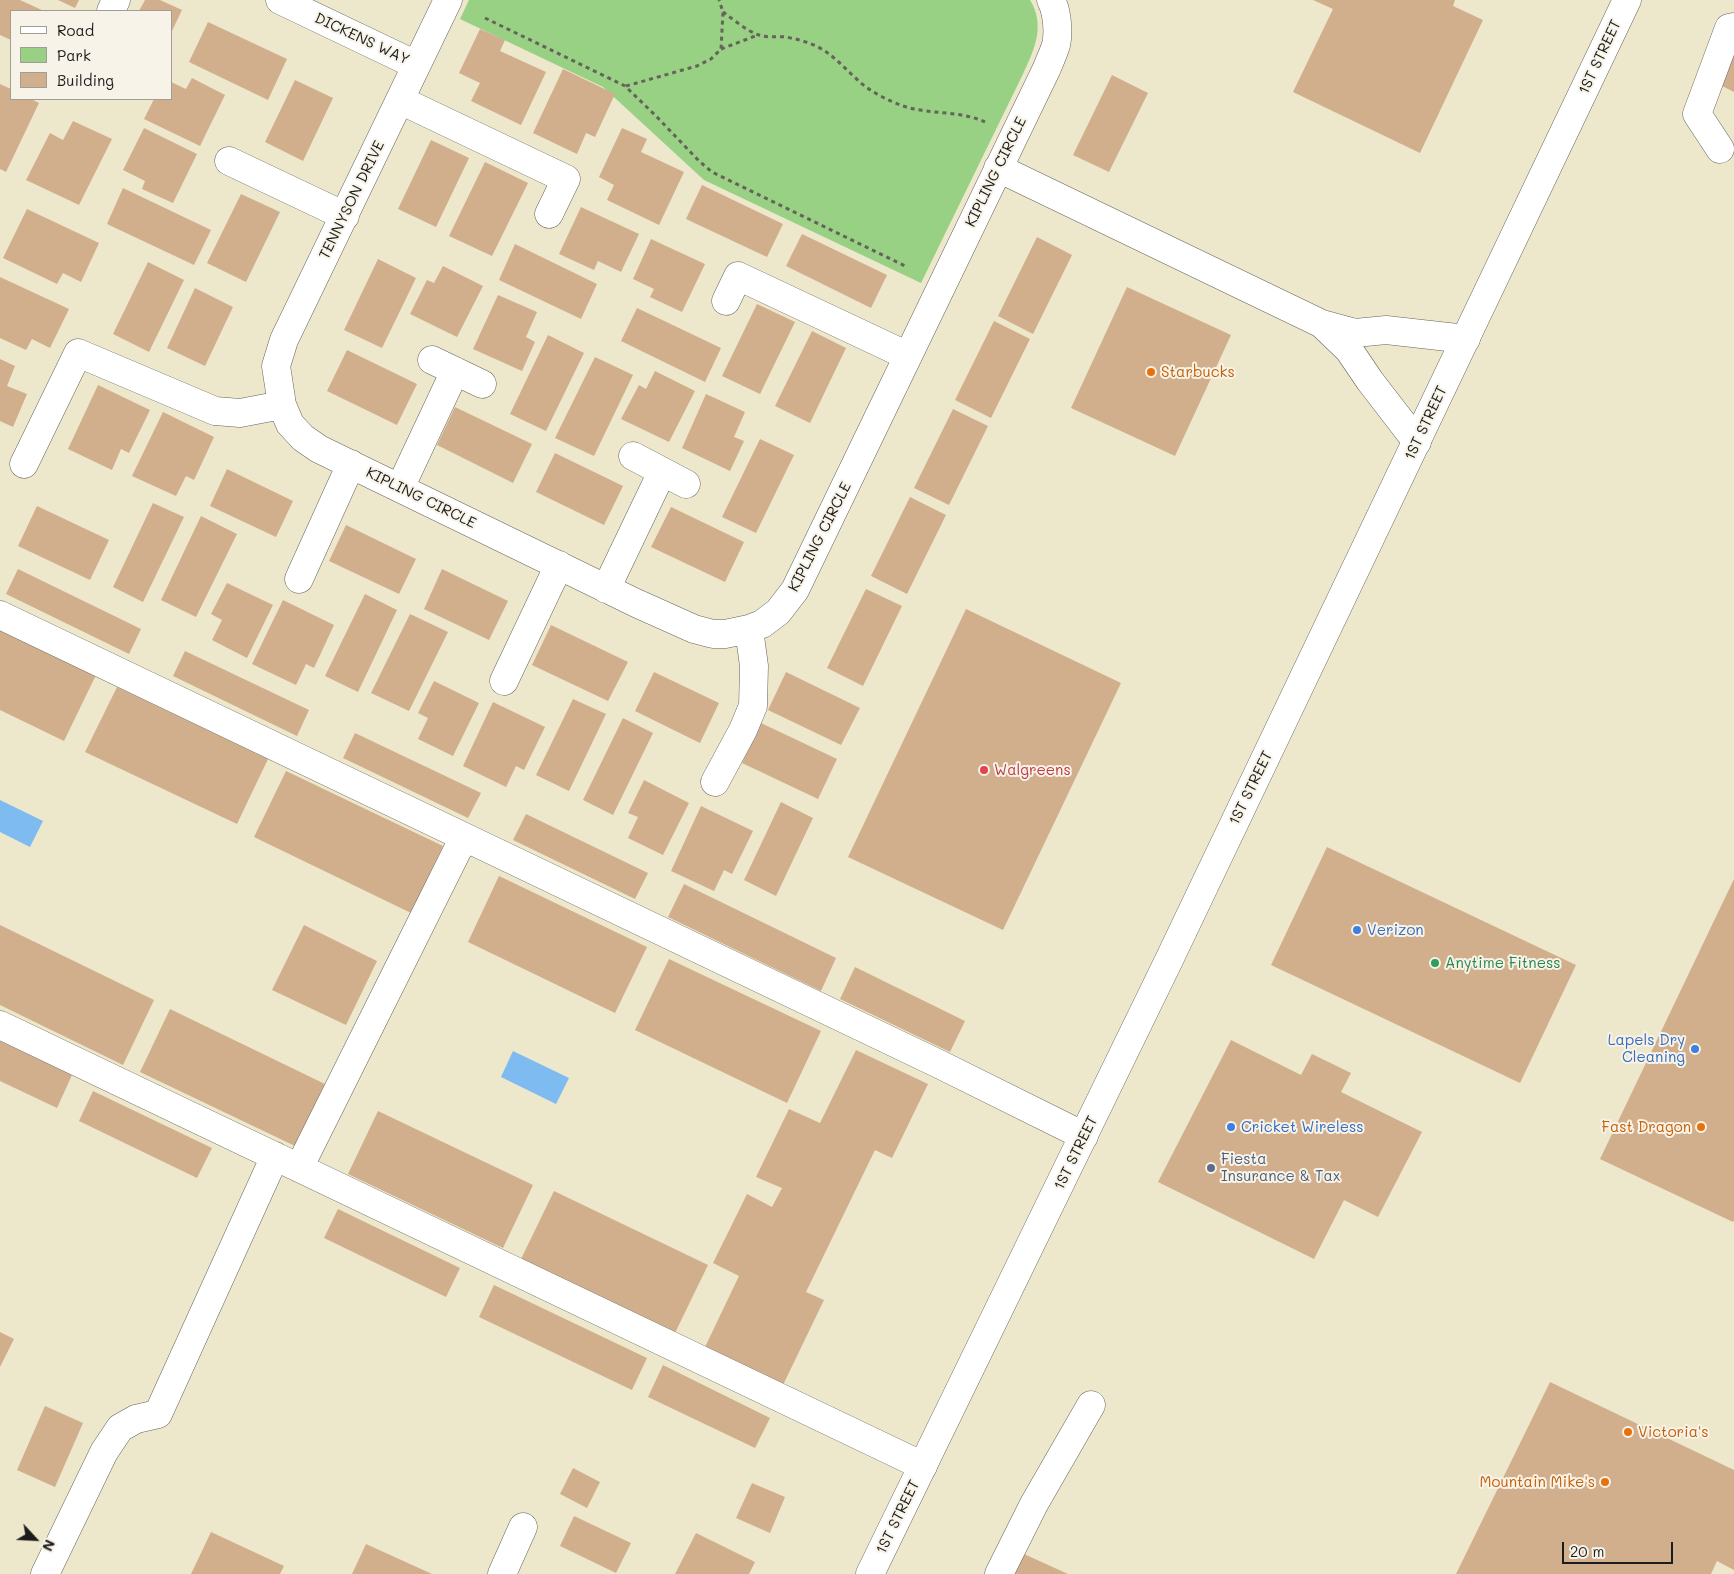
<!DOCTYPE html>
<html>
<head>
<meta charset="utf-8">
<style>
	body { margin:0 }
	#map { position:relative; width:1734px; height:1574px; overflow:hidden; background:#ede7cc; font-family:Mali,sans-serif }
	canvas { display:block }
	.legend { position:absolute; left:10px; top:10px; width:162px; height:90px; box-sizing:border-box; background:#f7f3e8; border:1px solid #9f9d96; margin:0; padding:6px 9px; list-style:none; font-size:15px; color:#1c1c1c }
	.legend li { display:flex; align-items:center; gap:10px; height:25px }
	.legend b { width:25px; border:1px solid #9f9d96 }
	.north { position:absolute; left:10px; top:1514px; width:50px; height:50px; -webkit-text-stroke:4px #f7f3e8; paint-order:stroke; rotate:115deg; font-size:14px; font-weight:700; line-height:20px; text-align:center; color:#1c1c1c }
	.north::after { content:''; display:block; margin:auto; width:18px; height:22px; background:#1c1c1c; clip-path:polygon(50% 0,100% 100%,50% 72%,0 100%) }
	.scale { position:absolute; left:1562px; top:1542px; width:111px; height:22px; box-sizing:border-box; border:2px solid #1c1c1c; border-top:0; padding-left:6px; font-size:15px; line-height:18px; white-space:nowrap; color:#1c1c1c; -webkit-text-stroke:4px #f7f3e8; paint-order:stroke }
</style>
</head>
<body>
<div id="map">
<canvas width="1734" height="1574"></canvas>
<ul class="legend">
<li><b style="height:6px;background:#fff"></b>Road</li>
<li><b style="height:14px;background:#98d184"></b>Park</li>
<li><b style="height:14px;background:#d2af8c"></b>Building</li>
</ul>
<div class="north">N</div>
<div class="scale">20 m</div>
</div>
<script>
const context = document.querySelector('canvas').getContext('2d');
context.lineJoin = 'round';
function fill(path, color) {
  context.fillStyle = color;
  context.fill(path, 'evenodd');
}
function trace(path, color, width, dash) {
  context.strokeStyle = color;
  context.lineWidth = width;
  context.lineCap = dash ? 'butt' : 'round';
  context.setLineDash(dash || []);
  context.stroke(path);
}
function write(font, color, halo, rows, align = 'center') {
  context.font = font + ' Mali,sans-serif';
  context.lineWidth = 4;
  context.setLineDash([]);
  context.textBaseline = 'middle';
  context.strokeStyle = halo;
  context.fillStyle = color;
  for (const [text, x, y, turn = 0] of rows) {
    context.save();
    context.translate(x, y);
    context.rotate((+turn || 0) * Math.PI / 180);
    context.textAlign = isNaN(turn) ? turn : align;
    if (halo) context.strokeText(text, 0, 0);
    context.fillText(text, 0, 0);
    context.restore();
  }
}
fill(new Path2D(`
	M 469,0 L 1030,0 C 1046,26 1034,50 1023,74 L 921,283 L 704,180 L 603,87 L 460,19 Z`), '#98d184');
fill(new Path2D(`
	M 0,800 L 43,821 L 30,847 L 0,832 Z
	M 513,1051 L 569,1078 L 556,1104 L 501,1077 Z`), '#7ebbf1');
fill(new Path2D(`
	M 0,0 L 20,0 L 44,11 L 11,11 L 11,40 L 0,35 Z
	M 58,0 L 79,0 L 75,8 Z
	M 145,0 L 160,0 L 182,10 L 171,33 L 171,11 L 139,11 Z
	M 1313,0 L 1455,0 L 1453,6 L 1483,20 L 1420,153 L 1293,92 L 1333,9 Z
	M 208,22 L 287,59 L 268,100 L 189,62 Z
	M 480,29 L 505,40 L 500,51 L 546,72 L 521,125 L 471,101 L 480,83 L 459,73 Z
	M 1734,52 L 1734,92 L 1718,84 Z
	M 563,69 L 615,94 L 595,137 L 586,133 L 577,154 L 533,133 Z
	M 1112,75 L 1148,93 L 1109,172 L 1073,155 Z
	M 192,78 L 225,95 L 200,146 L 144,119 L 154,99 L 171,99 L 171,82 L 186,89 Z
	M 295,80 L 333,98 L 303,161 L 265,142 Z
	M 0,84 L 11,89 L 11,99 L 31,99 L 39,103 L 6,172 L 0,169 Z
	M 73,121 L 112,139 L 79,205 L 26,180 L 50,133 L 63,140 Z
	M 144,128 L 197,154 L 173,203 L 142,189 L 145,181 L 123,170 Z
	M 622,128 L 647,139 L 641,152 L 684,172 L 659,225 L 607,200 L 614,185 L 599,177 Z
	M 431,140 L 469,158 L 436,227 L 398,209 Z
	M 485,162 L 528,183 L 492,256 L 449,236 Z
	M 702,185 L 783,224 L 767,257 L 686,219 Z
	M 123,188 L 211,230 L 194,265 L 107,224 Z
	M 241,194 L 280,212 L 246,282 L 207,263 Z
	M 581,207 L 639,234 L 621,272 L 598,261 L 594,270 L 559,254 Z
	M 27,209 L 99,243 L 81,282 L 63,273 L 57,284 L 3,258 Z
	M 802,234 L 887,275 L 871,308 L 786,266 Z
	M 1037,237 L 1072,255 L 1033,334 L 998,316 Z
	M 651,239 L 705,264 L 682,312 L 650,297 L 654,289 L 633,279 Z
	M 515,244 L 597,284 L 581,319 L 499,280 Z
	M 378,259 L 416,278 L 382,348 L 344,330 Z
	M 148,262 L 184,280 L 149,352 L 113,334 Z
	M 443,266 L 483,286 L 457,337 L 410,314 L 427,280 L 434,283 Z
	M 0,277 L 69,309 L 50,348 L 32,339 L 26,350 L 0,338 Z
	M 1127,287 L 1231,335 L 1175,456 L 1071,408 Z
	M 195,288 L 233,307 L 205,366 L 167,348 Z
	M 498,295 L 537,312 L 526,337 L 535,342 L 522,371 L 473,349 Z
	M 757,304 L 795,322 L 760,394 L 722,376 Z
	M 637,308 L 721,348 L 705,382 L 621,341 Z
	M 994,321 L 1030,339 L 991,418 L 955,400 Z
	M 812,331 L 846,348 L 810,423 L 775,406 Z
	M 548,335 L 584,353 L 546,431 L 510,414 Z
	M 347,350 L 417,384 L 397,425 L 327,391 Z
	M 595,357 L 633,375 L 594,456 L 555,438 Z
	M 0,359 L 15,366 L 7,386 L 27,394 L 13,427 L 0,421 Z
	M 655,371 L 695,391 L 669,442 L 621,419 L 639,385 L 646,389 Z
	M 98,385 L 150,410 L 129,453 L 121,449 L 112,470 L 68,449 Z
	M 706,394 L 745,412 L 734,437 L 744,441 L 730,471 L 682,448 Z
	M 455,407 L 532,444 L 513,483 L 437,445 Z
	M 953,409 L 988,426 L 949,505 L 914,488 Z
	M 163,412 L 214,437 L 194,480 L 186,476 L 176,496 L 132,476 Z
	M 760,439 L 794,455 L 756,533 L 722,517 Z
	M 555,453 L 623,486 L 604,525 L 536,492 Z
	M 227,469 L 293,501 L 276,537 L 210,506 Z
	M 910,497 L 946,515 L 907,594 L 871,576 Z
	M 153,503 L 184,517 L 143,602 L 113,587 Z
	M 37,506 L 109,540 L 90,580 L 18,546 Z
	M 671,507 L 744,542 L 725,582 L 651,547 Z
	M 201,516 L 237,534 L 196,617 L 161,600 Z
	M 346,525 L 416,559 L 399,594 L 329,561 Z
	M 18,569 L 141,629 L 129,654 L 6,594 Z
	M 442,569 L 508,601 L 489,640 L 424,609 Z
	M 227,583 L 273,605 L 247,658 L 212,640 L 222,620 L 211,614 Z
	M 866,589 L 902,606 L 863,686 L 827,668 Z
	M 365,594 L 397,610 L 358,692 L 325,676 Z
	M 283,600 L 334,625 L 314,668 L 306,664 L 296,685 L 252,664 Z
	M 966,609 L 1121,683 L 1003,930 L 848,857 Z
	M 410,614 L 448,632 L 409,711 L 371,693 Z
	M 551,625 L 628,662 L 608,701 L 532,665 Z
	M 0,629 L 96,675 L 64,741 L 0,710 Z
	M 185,651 L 309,710 L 297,736 L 173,676 Z
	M 654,672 L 719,703 L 700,743 L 635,711 Z
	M 786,672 L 860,708 L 841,745 L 768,710 Z
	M 434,681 L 479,703 L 453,756 L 418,739 L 428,718 L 418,713 Z
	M 117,687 L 268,759 L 237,824 L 85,752 Z
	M 573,699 L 606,714 L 569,791 L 536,775 Z
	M 493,702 L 545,727 L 524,770 L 516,766 L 506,787 L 463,766 Z
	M 623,718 L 653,733 L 613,815 L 583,800 Z
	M 761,723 L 837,759 L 818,799 L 742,763 Z
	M 355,733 L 481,793 L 468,818 L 343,758 Z
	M 286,771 L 443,846 L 411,913 L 254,837 Z
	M 644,780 L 689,803 L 663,855 L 628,838 L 638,817 L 628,813 Z
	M 781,802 L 813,818 L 776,896 L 744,880 Z
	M 701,806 L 753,831 L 732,874 L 724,870 L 714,891 L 671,871 Z
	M 526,814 L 648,873 L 635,899 L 513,840 Z
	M 1327,847 L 1576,965 L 1520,1083 L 1271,965 Z
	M 499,876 L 647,947 L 615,1013 L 468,942 Z
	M 1734,879 L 1734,1220 L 1733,1222 L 1600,1159 Z
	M 684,884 L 836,958 L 821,991 L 668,917 Z
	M 0,925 L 154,1000 L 123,1065 L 0,1005 Z
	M 304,925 L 377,961 L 346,1025 L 272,990 Z
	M 669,959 L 821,1031 L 787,1103 L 635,1030 Z
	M 855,967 L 965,1021 L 950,1052 L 840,999 Z
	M 170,1009 L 325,1084 L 295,1146 L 140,1072 Z
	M 1231,1040 L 1301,1075 L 1312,1054 L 1351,1073 L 1341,1092 L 1422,1132 L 1378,1217 L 1344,1200 L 1314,1259 L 1158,1182 Z
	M 0,1041 L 72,1075 L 57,1108 L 0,1081 Z
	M 856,1050 L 928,1084 L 892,1158 L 875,1150 L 806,1292 L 824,1300 L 783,1385 L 705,1347 L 739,1276 L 713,1263 L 747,1194 L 772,1207 L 782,1188 L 756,1177 L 789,1109 L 820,1123 Z
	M 93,1091 L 212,1148 L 197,1178 L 79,1121 Z
	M 378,1111 L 533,1185 L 503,1248 L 348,1174 Z
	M 554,1191 L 708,1265 L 675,1333 L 521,1259 Z
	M 338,1209 L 460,1268 L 446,1297 L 324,1238 Z
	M 494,1285 L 647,1358 L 632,1390 L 479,1317 Z
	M 0,1332 L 14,1339 L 0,1367 Z
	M 663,1365 L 770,1418 L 755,1448 L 648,1397 Z
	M 1550,1382 L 1734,1470 L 1734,1570 L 1717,1561 L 1711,1574 L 1456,1574 Z
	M 45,1406 L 83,1423 L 55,1487 L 17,1470 Z
	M 573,1468 L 600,1482 L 587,1508 L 560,1494 Z
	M 752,1483 L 785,1497 L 770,1533 L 736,1518 Z
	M 574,1516 L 631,1543 L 616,1573 L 560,1546 Z
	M 211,1532 L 284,1566 L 280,1574 L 191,1574 Z
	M 696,1533 L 755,1562 L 749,1574 L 675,1574 Z
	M 366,1544 L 432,1574 L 352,1574 Z
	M 1013,1549 L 1068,1574 L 1002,1574 Z`), '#d2af8c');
const minor = new Path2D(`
	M 280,0 L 416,65
	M 448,0 L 284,340 L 276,366 L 282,405 L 290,424 L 303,438 L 319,449 L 636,603 L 694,629 L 713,634 L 725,634 L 749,629 L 762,624 L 778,612 L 795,590 L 1047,68 C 1050,60 1054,52 1056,45 C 1059,32 1057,11 1051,0
	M 111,11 L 116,0
	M 400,100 L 566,179 L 549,214
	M 1720,149 L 1697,114 L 1729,28 L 1734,27
	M 229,161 L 345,216
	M 998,168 L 1322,324 L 1355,333 L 1386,330 L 1466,339
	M 726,301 L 738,276 L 908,356
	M 1323,325 L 1349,350 L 1370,381 L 1417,442
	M 432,360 L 482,384
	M 633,456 L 686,484
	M 24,464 L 78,353 L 215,411 L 240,413 L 282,405
	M 400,488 L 455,371
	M 299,579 L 351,464
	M 606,589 L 662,472
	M 0,615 L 939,1064 L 1084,1136
	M 504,681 L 559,565
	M 715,782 L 743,730 L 753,706 L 754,666 L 749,629
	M 0,1025 L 923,1466
	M 299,1168 L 464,837
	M 45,1574 L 104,1452 L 120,1428 L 136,1419 L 158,1414 L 275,1156
	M 502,1574 L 523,1527
	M 999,1574 L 1034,1504 L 1091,1405`);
const major = new Path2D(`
	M 870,1574 L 1168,962 L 1627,0`);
trace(minor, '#65635a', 29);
trace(major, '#65635a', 29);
trace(new Path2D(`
	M 723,12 C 734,20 747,31 759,35 C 767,38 777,36 786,37 C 797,39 808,42 818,47 C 837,57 849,74 866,87 C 877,95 890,101 903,106 C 930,115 959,110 985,122
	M 485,18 L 625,86 L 656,116 L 699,161 L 712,172 L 905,266
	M 721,49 L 758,35
	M 626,86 L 697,66 L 711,59 L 721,49 L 723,12 L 719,0`), '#65635a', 3, [4, 4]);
trace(minor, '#fff', 28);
trace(major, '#fff', 28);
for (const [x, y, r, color] of [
	[1151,372,5,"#e8710a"],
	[984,770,5,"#e0444e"],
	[1357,930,5,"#3f7fe0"],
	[1435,963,5,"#2e9e5b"],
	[1695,1049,5,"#3f7fe0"],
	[1231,1127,5,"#3f7fe0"],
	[1701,1127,5,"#e8710a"],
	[1211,1168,5,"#5c6f8a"],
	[1628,1432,5,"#e8710a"],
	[1605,1482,5,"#e8710a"]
]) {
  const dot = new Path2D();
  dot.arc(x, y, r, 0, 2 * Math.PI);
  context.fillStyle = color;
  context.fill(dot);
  trace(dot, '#f7f3e8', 2);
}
write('15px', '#1c1c1c', '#f7f3e8', [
	["DICKENS WAY",362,39,25],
	["1ST STREET",1600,57,-65],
	["KIPLING CIRCLE",996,172,-64],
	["TENNYSON DRIVE",352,200,-64],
	["1ST STREET",1426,423,-65],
	["KIPLING CIRCLE",421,498,26],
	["KIPLING CIRCLE",820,537,-63],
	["1ST STREET",1251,788,-64],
	["1ST STREET",1076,1153,-64],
	["1ST STREET",898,1517,-64]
]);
write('15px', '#c56008', '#f7f3e8', [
	["Starbucks",1161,372],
	["Fast Dragon",1691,1127,"right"],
	["Victoria's",1638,1432],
	["Mountain Mike's",1595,1482,"right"]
], 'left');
write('15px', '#be3a42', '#f7f3e8', [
	["Walgreens",994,770]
], 'left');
write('15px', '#366cbe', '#f7f3e8', [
	["Verizon",1367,930],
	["Lapels Dry",1685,1040,"right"],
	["Cleaning",1685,1057,"right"],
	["Cricket Wireless",1241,1127]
], 'left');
write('15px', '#27864d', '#f7f3e8', [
	["Anytime Fitness",1445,963]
], 'left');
write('15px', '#4e5e75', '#f7f3e8', [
	["Fiesta",1221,1159],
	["Insurance & Tax",1221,1176]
], 'left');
</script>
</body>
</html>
